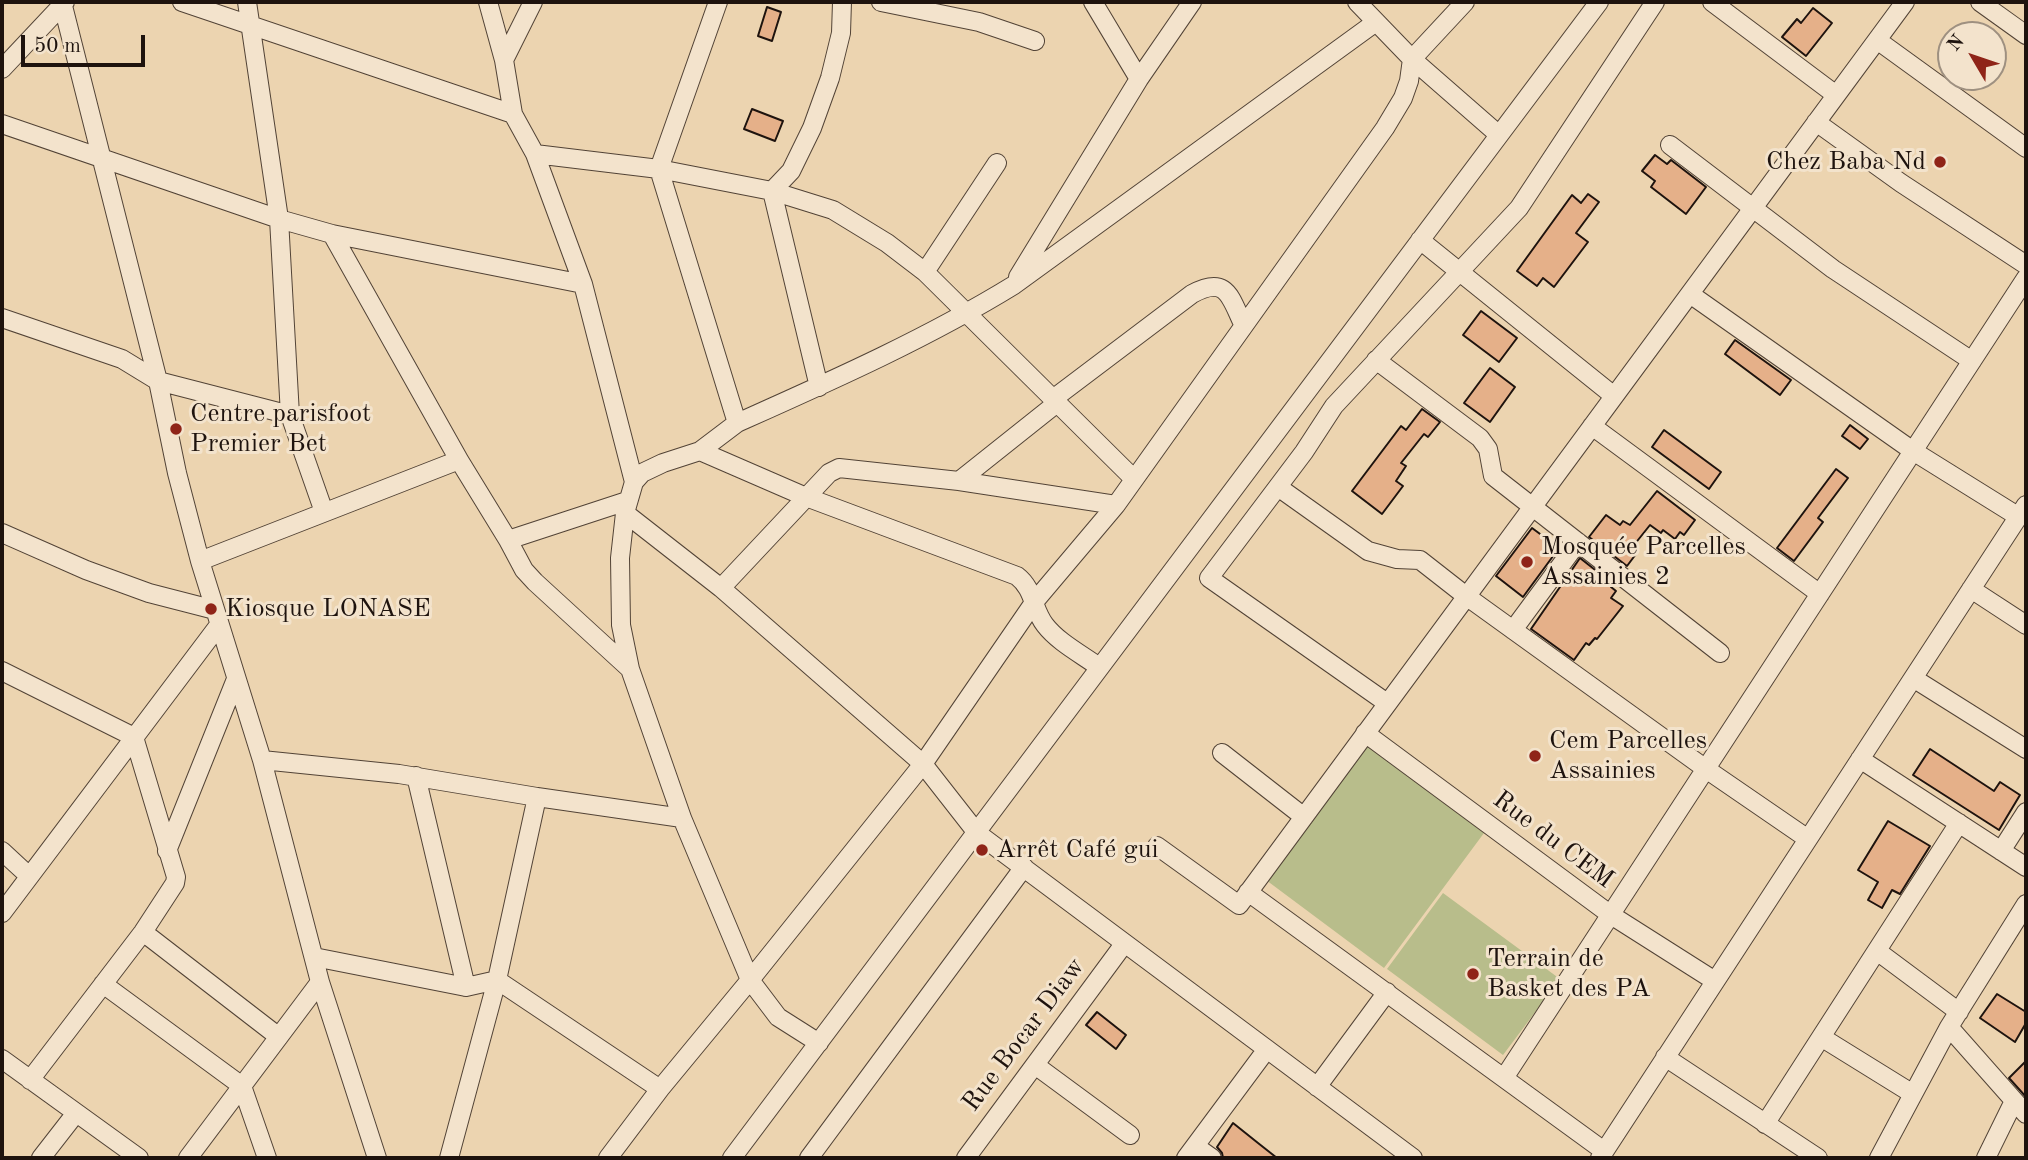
<!DOCTYPE html>
<html>
<head>
<meta charset="utf-8">
<style>
	body { margin:0 }
	#map { position:relative; width:2028px; height:1160px; overflow:hidden; background:#ecd4b0; font-family:"Old Standard TT",serif }
	canvas { display:block }
	.frame { position:absolute; inset:0; border:4px solid #1e130e; pointer-events:none }
	.north { position:absolute; left:1937px; top:21px; width:70px; height:70px; box-sizing:border-box; background:#f3e3cc; border:2px solid #9e9080; border-radius:50%; rotate:309deg; font-size:19px; font-weight:700; line-height:28px; text-align:center; color:#1e130e }
	.north::after { content:''; display:block; margin:auto; width:24px; height:32px; background:#8f2418; clip-path:polygon(50% 0,100% 100%,50% 72%,0 100%) }
	.scale { position:absolute; left:21px; top:35px; width:124px; height:32px; box-sizing:border-box; border:4px solid #1e130e; border-top:0; padding-left:9px; font-size:21px; line-height:24px; white-space:nowrap; color:#1e130e; -webkit-text-stroke:5px #f3e3cc; paint-order:stroke }
</style>
</head>
<body>
<div id="map">
<canvas width="2028" height="1160"></canvas>
<div class="frame"></div>
<div class="north">N</div>
<div class="scale">50 m</div>
</div>
<script>
const context = document.querySelector('canvas').getContext('2d');
context.lineJoin = 'round';
function fill(path, color) {
  context.fillStyle = color;
  context.fill(path, 'evenodd');
}
function trace(path, color, width, dash) {
  context.strokeStyle = color;
  context.lineWidth = width;
  context.lineCap = dash ? 'butt' : 'round';
  context.setLineDash(dash || []);
  context.stroke(path);
}
function write(font, color, halo, rows, align = 'center') {
  context.font = font + ' "Old Standard TT",serif';
  context.lineWidth = 6;
  context.setLineDash([]);
  context.textBaseline = 'middle';
  context.strokeStyle = halo;
  context.fillStyle = color;
  for (const [text, x, y, turn = 0] of rows) {
    context.save();
    context.translate(x, y);
    context.rotate((+turn || 0) * Math.PI / 180);
    context.textAlign = isNaN(turn) ? turn : align;
    if (halo) context.strokeText(text, 0, 0);
    context.fillText(text, 0, 0);
    context.restore();
  }
}
fill(new Path2D(`
	M 1366,745 L 1484,833 L 1384,968 L 1266,880 Z
	M 1443,893 L 1560,979 L 1503,1055 L 1387,969 Z`), '#b8bd8b');
const building = new Path2D(`
	M 767,7 L 781,12 L 772,41 L 758,36 Z
	M 1813,8 L 1832,23 L 1806,56 L 1782,37 L 1797,19 L 1801,23 Z
	M 752,109 L 783,121 L 775,141 L 744,129 Z
	M 1655,155 L 1667,164 L 1671,160 L 1706,187 L 1686,214 L 1651,187 L 1655,181 L 1642,171 Z
	M 1588,194 L 1599,202 L 1576,233 L 1588,242 L 1554,287 L 1543,278 L 1537,286 L 1517,271 L 1572,195 L 1581,203 Z
	M 1481,311 L 1517,338 L 1499,362 L 1463,335 Z
	M 1735,340 L 1791,380 L 1780,395 L 1725,354 Z
	M 1490,368 L 1515,387 L 1490,422 L 1464,403 Z
	M 1422,409 L 1440,422 L 1428,437 L 1424,434 L 1401,463 L 1406,466 L 1396,481 L 1403,486 L 1382,514 L 1352,491 L 1401,426 L 1406,430 Z
	M 1850,425 L 1868,439 L 1860,449 L 1842,436 Z
	M 1664,430 L 1721,472 L 1709,489 L 1652,447 Z
	M 1836,469 L 1848,478 L 1818,518 L 1823,522 L 1794,561 L 1777,548 Z
	M 1657,491 L 1695,520 L 1684,535 L 1680,532 L 1675,539 L 1663,530 L 1661,533 L 1650,525 L 1630,550 L 1636,554 L 1627,566 L 1589,537 L 1606,515 L 1620,525 L 1623,521 L 1630,525 Z
	M 1532,528 L 1559,548 L 1523,597 L 1496,576 Z
	M 1580,558 L 1613,584 L 1611,587 L 1616,591 L 1611,598 L 1623,606 L 1597,639 L 1595,638 L 1589,645 L 1586,643 L 1574,660 L 1531,629 Z
	M 1930,749 L 1994,791 L 2000,782 L 2020,795 L 1999,830 L 1913,775 Z
	M 1888,821 L 1930,846 L 1900,894 L 1892,890 L 1882,908 L 1868,900 L 1878,882 L 1858,870 Z
	M 1997,994 L 2026,1012 L 2026,1023 L 2015,1042 L 1980,1018 Z
	M 1097,1012 L 1126,1035 L 1116,1049 L 1086,1025 Z
	M 2026,1061 L 2026,1097 L 2009,1078 Z
	M 1233,1123 L 1258,1143 L 1277,1158 L 1223,1158 L 1222,1153 L 1217,1147 Z`);
fill(building, '#e5b089');
trace(building, '#1e130e', 2);
const minor = new Path2D(`
	M 62,2 L 158,381 L 177,473 L 200,561 L 262,760 L 320,982 L 377,1158
	M 182,2 L 513,114 L 535,154 L 583,284 L 634,482
	M 247,2 L 279,219 L 290,415 L 324,512
	M 488,2 L 504,60 L 513,114
	M 881,2 L 979,22 L 1035,41
	M 1093,2 L 1139,79
	M 1357,2 L 1412,59 L 1499,135
	M 1712,2 L 1836,95
	M 1980,2 L 2026,35
	M 1877,40 L 2026,148
	M 504,60 L 533,2
	M 2,69 L 65,2
	M 1816,122 L 1901,183 L 2026,265
	M 2,124 L 279,219 L 332,234 L 459,460
	M 1670,145 L 1833,269 L 1972,361
	M 535,154 L 659,169 L 772,191 L 833,210 L 887,243 L 925,272 L 1134,479
	M 332,234 L 583,284
	M 1420,240 L 1614,396
	M 925,272 L 997,163
	M 1018,277 L 1139,79 L 1192,2
	M 1690,294 L 1913,451 L 2019,517
	M 2,318 L 122,359 L 158,381 L 290,415
	M 1376,360 L 1480,438 L 1488,449 L 1493,476 L 1720,653
	M 819,387 L 772,191 L 791,171 L 812,128 L 830,78 L 841,33 L 842,2
	M 1053,399 L 1192,294 C 1227,275 1230,297 1243,324
	M 737,423 C 831,381 926,339 1014,285 L 1376,22
	M 1592,426 L 1820,594
	M 700,451 L 806,497 L 1017,576 C 1034,589 1033,610 1045,625 C 1058,642 1081,654 1099,667
	M 959,481 L 1057,403
	M 1278,487 L 1368,551 L 1397,559 L 1420,560 L 1466,596 L 1706,769 L 1808,839
	M 625,513 L 721,588 L 923,764 L 977,833 L 1413,1158
	M 2,533 L 86,570 L 149,593 L 215,610
	M 508,540 L 524,570 L 535,582 L 630,669
	M 200,561 L 459,460 L 508,540 L 627,501
	M 721,588 L 829,473 L 839,468 L 959,481 L 1116,505
	M 1971,589 L 2026,625
	M 1513,630 L 1578,542
	M 2,671 L 134,737 L 176,877 L 175,883 L 143,932 L 30,1080
	M 1913,678 L 2026,749
	M 1387,703 L 1209,578 L 1304,452 L 1334,406 L 1519,208 L 1655,2
	M 1365,733 L 1611,915 L 1715,981
	M 1222,753 L 1304,817
	M 1860,759 L 2026,867
	M 262,760 L 399,774 L 537,797
	M 416,776 L 466,987
	M 1157,846 L 1239,905 L 1905,2
	M 2,851 L 29,876
	M 167,851 L 236,679
	M 2001,851 L 2026,812
	M 1248,892 L 1604,1151
	M 2,913 L 219,625
	M 143,932 L 279,1037
	M 1877,951 L 1959,1012
	M 314,957 L 466,987 L 497,980 L 660,1089 L 608,1158
	M 103,984 L 242,1086 L 267,1158
	M 1949,1027 L 2026,1114
	M 1821,1037 L 1913,1094
	M 819,1043 L 778,1017 L 750,980 L 923,764 L 1035,601 L 1116,505 L 1385,128 L 1403,98 L 1409,81 L 1412,59 L 1465,2
	M 1665,1057 L 1818,1158
	M 2,1059 L 139,1158
	M 1035,1065 L 1130,1135
	M 1504,1078 L 2026,278
	M 1317,1087 L 1387,992
	M 660,1089 L 750,980 L 682,818 L 630,669 L 621,625 L 620,558 L 625,513 L 634,482 L 642,473 L 663,463 L 700,451 L 737,423 L 659,169 L 718,2
	M 1765,1124 L 1959,823
	M 1195,1146 L 1212,1158
	M 41,1158 L 76,1113
	M 188,1158 L 320,982
	M 449,1158 L 497,980 L 537,797 L 682,818
	M 732,1158 L 1599,2
	M 809,1158 L 1024,867
	M 966,1158 L 1124,944
	M 1186,1158 L 1267,1049
	M 1600,1158 L 2026,505
	M 1879,1158 L 1949,1027 L 2026,904
	M 1986,1158 L 2014,1101`);
trace(minor, '#524336', 20);
trace(minor, '#f3e3cc', 18);
for (const [x, y, r, color] of [
	[1940,162,7,"#8f2418"],
	[176,429,7,"#8f2418"],
	[1527,562,7,"#8f2418"],
	[211,609,7,"#8f2418"],
	[1535,756,7,"#8f2418"],
	[982,850,7,"#8f2418"],
	[1473,974,7,"#8f2418"]
]) {
  const dot = new Path2D();
  dot.arc(x, y, r, 0, 2 * Math.PI);
  context.fillStyle = color;
  context.fill(dot);
  trace(dot, '#f3e3cc', 2.5);
}
write('26px', '#1e130e', '#f3e3cc', [
	["Chez Baba Nd",1926,162,"right"],
	["Centre parisfoot",190,414],
	["Premier Bet",190,444],
	["Mosquée Parcelles",1541,547],
	["Assainies 2",1541,577],
	["Kiosque LONASE",225,609],
	["Cem Parcelles",1549,741],
	["Assainies",1549,771],
	["Arrêt Café gui",996,850],
	["Terrain de",1487,959],
	["Basket des PA",1487,989]
], 'left');
write('26px', '#1e130e', '#f3e3cc', [
	["Rue du CEM",1553,840,37],
	["Rue Bocar Diaw",1024,1035,-53]
]);
</script>
</body>
</html>
